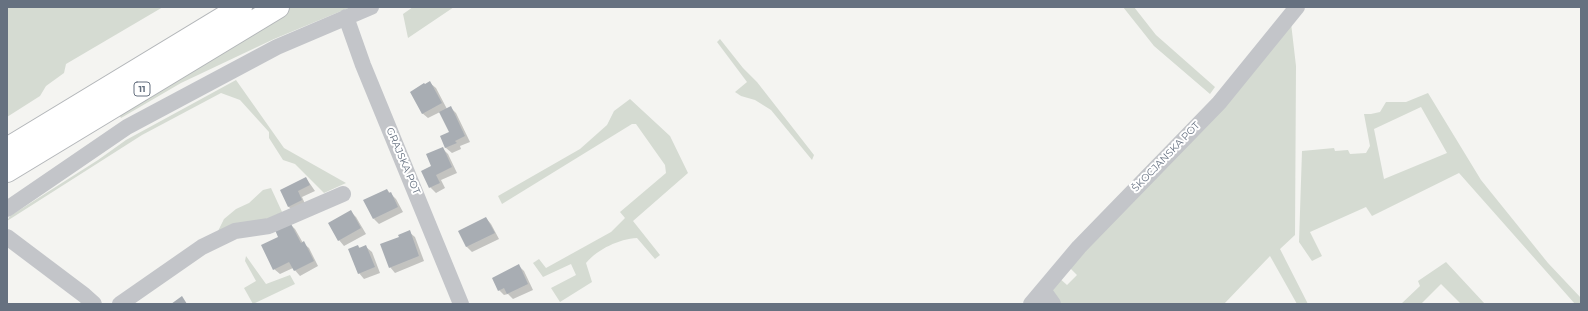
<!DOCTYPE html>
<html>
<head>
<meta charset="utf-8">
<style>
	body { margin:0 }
	#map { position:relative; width:1588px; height:311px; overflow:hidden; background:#f4f4f1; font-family:Montserrat,sans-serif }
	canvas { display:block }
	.frame { position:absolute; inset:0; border:8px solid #667180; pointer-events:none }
</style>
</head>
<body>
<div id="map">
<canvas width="1588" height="311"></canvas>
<div class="frame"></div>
</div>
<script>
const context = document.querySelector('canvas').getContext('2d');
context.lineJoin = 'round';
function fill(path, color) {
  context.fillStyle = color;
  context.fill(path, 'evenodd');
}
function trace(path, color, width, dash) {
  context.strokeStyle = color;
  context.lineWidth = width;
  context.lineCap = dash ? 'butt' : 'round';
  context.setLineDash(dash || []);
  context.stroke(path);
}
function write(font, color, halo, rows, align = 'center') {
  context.font = font + ' Montserrat,sans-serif';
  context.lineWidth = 4;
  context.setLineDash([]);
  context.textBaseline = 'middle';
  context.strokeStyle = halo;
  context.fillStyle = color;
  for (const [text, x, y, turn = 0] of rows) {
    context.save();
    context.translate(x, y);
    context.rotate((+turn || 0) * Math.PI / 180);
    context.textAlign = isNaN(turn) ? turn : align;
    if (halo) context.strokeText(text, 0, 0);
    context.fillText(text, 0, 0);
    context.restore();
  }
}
fill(new Path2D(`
	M 7,7 L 163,7 L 66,64 L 64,73 L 46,86 L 40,96 L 7,117 Z
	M 291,7 L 351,7 L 274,39 L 181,83 L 121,118 L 118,113 Z
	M 413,7 L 454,7 L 408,38 L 403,14 Z
	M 1123,7 L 1134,7 L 1156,35 L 1215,87 L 1210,94 L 1154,46 Z
	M 1291,23 L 1296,66 L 1295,235 L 1280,249 L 1308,304 L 1297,304 L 1270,256 L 1224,304 L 1058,304 L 1051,289 L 1058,277 L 1067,285 L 1077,275 L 1068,266 Z
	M 720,39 L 743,68 L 757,82 L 814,155 L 812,160 L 771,110 L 755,100 L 741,96 L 735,92 L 747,82 L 717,42 Z
	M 236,80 L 284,148 L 346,183 L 324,193 L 295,164 L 283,160 L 269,138 L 269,132 L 240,100 L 221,93 L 142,135 L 7,221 L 10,216 L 98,160 L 126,140 Z
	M 1428,93 L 1481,180 L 1548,263 L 1581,298 L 1581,304 L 1575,304 L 1459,173 L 1372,216 L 1366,207 L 1310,232 L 1322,256 L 1312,261 L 1299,242 L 1302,151 L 1334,148 L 1335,151 L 1348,150 L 1350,154 L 1366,153 L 1370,146 L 1364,114 L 1371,114 L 1380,112 L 1386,102 L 1406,102 ZM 1421,107 L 1447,153 L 1384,179 L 1374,129 Z
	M 630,99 L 670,136 L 688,173 L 633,221 L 660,255 L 655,259 L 637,238 C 619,239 598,249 586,263 L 592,282 L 560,302 L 551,288 L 576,275 L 571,264 L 543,277 L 533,263 L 539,259 L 546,268 L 611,232 L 625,218 L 620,212 L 666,173 L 665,165 L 636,124 L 632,124 L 502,204 L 498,196 L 580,149 L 607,125 L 614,111 Z
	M 271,188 L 283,214 L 217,233 L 224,219 L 236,209 L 249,203 L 263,190 Z
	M 246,256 L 266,284 L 290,275 L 295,284 L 253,304 L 244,288 L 256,281 L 245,261 Z
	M 1446,262 L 1485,304 L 1461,304 L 1441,284 L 1421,304 L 1401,304 L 1420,286 L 1418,281 Z`), '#d5dbd2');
fill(new Path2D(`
	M 430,83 L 436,88 L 447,109 L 451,108 L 456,113 L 470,142 L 460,146 L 461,149 L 452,153 L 446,148 L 441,137 L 450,132 L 440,112 L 428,118 L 422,113 L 425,85 Z
	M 442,148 L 448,154 L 457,173 L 441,180 L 445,188 L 436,193 L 430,187 Z
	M 306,178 L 315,191 L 302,197 L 306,206 L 294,212 L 288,206 Z
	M 387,190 L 396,199 L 403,212 L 379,224 L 374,219 Z
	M 351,212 L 356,217 L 366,234 L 344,246 L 339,240 L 330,223 Z
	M 486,218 L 491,224 L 499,239 L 472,252 L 466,246 Z
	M 290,224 L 295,229 L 303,243 L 309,248 L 318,266 L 300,276 L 293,268 L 280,274 L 274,269 L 279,237 Z
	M 409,232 L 415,237 L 424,261 L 395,273 L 390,267 L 400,238 Z
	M 358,246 L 361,249 L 366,247 L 372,252 L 380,273 L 364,279 L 359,273 Z
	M 519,266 L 524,271 L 533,290 L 513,299 L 508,294 L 504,295 L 499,290 Z`), '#0003');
fill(new Path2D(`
	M 430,81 L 442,103 L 422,114 L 410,92 L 424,83 L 425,84 Z
	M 451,106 L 465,136 L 455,141 L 457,143 L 445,148 L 440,136 L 449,132 L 439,112 Z
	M 443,147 L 452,167 L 436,175 L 440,183 L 429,188 L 421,171 L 431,166 L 426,154 Z
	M 306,177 L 310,185 L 298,191 L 302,200 L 288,207 L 280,190 Z
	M 387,189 L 389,193 L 391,192 L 398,207 L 373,219 L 363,200 Z
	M 351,210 L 361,228 L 338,241 L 328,223 Z
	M 486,217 L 495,233 L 466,247 L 458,231 Z
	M 290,222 L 301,243 L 304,241 L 314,261 L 294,271 L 289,262 L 273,270 L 261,245 L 278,237 L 275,230 Z
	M 410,230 L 419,256 L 389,268 L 380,244 L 399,237 L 398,235 Z
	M 358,245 L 359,248 L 366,245 L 375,267 L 358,274 L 348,249 Z
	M 519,264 L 528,284 L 507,294 L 504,288 L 498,291 L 492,278 Z
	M 182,296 L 187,304 L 171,304 Z`), '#a8adb3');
const highway = new Path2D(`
	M 7,149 L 241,7
	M 7,171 L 278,7`);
trace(highway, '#b3b6b9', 24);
trace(new Path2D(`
	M 346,17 L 363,65 L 461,304
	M 7,209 L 127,127 L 277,47 L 371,7
	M 7,237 L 84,295 L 94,304
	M 1043,290 L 1053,304
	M 120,304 L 202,247 L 235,231 L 269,226 L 343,194
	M 1031,304 L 1079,247 L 1219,103 L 1297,7`), '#c3c5c9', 16);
trace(highway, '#fff', 22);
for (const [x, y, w] of [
	[142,89,16]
]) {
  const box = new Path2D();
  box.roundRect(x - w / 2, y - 7, w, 14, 3);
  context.fillStyle = '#fff';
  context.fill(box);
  trace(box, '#667180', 1);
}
write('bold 9px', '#667180', null, [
	["11",142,89]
]);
write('10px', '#667180', '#fff', [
	["ŠKOCJANSKA POT",1166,157,-46],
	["GRAJSKA POT",403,161,67]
]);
</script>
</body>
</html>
